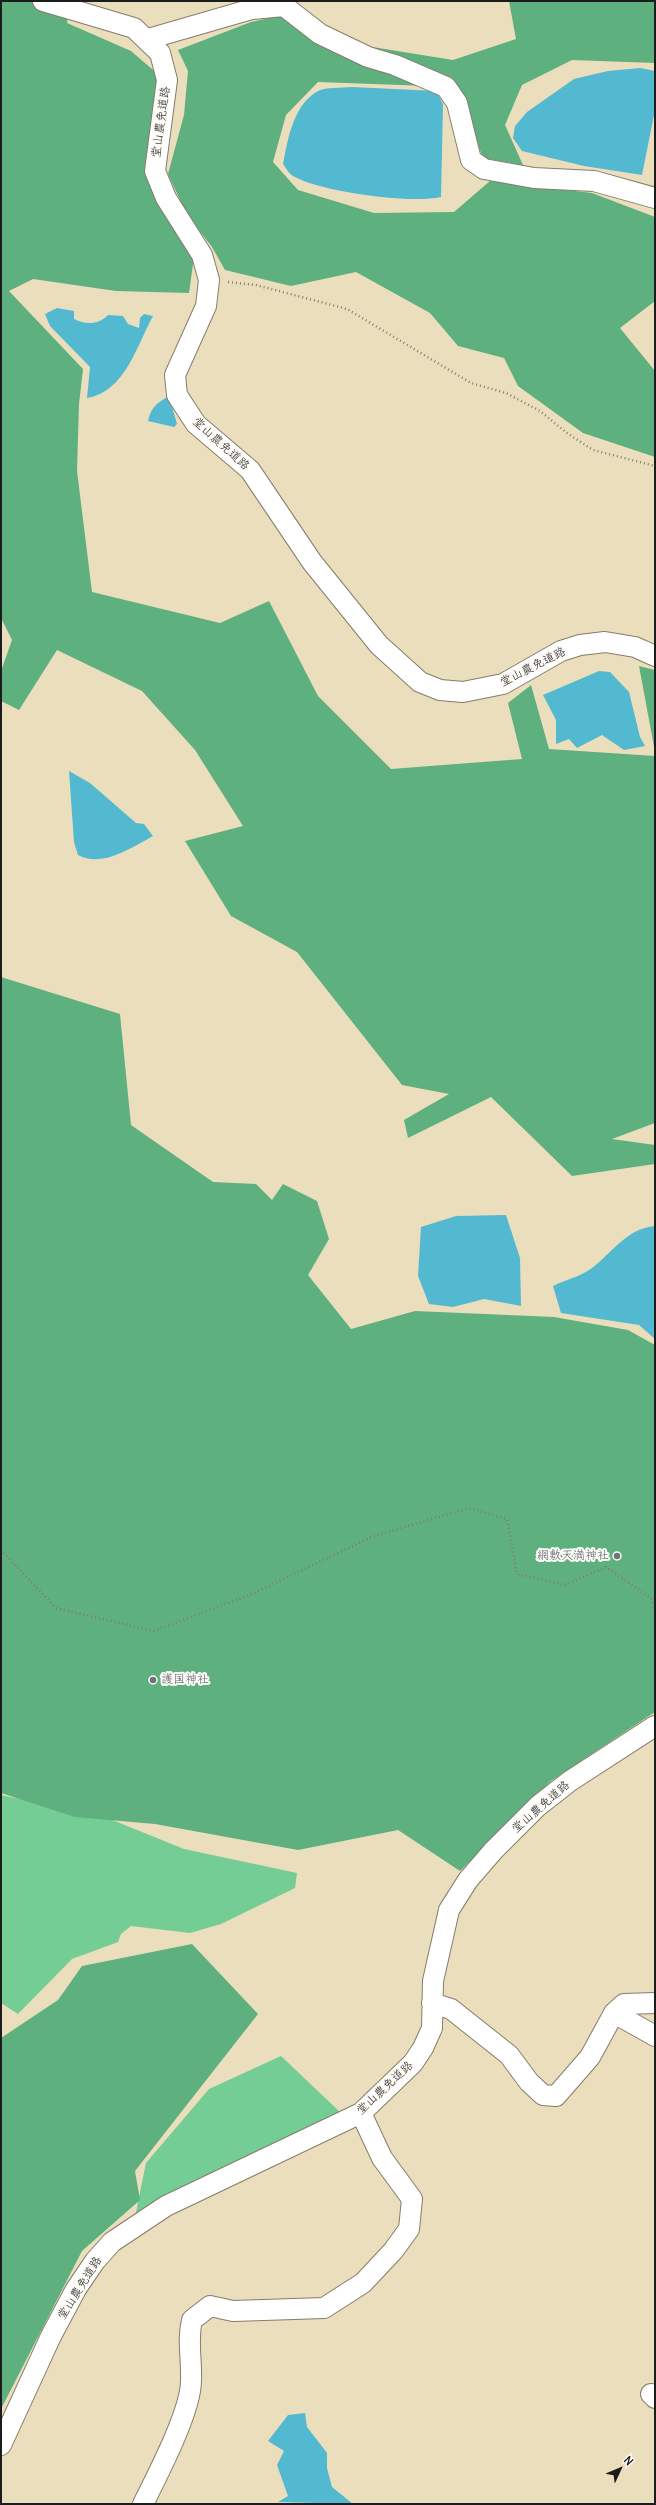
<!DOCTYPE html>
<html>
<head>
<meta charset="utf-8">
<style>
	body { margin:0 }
	#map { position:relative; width:656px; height:2505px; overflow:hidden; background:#ebdebc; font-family:Delius,sans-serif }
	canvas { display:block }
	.frame { position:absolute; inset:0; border:2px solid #1c1c1c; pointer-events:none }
	.north { position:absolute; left:600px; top:2449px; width:40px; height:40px; -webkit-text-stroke:3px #fdfcf7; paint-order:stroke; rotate:46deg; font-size:11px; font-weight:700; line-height:16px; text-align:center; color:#1c1c1c }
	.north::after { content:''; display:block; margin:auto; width:14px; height:18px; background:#1c1c1c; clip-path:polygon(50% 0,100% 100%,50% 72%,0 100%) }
</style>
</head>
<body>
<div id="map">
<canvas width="656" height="2505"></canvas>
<div class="frame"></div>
<div class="north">N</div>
</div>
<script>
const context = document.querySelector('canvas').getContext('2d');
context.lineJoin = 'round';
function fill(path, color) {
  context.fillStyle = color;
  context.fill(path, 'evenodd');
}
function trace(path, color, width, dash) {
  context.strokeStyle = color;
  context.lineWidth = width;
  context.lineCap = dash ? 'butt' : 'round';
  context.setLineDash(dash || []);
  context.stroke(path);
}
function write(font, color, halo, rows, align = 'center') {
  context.font = font + ' Delius,"Klee One",sans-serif';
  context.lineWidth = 4;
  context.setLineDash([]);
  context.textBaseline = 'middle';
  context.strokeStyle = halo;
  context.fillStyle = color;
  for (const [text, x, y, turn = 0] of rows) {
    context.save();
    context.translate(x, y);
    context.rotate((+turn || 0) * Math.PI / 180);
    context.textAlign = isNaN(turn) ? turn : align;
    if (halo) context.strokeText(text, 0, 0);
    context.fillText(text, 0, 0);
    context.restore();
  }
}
fill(new Path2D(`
	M 1,1795 L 105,1817 L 184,1849 L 297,1873 L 295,1888 L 221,1924 L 190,1933 L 131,1926 L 121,1934 L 118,1942 L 72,1959 L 18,2014 L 1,2003 Z
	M 281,2056 L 341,2113 L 135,2217 L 146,2163 L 209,2089 Z`), '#73cd94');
fill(new Path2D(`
	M 1,1 L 70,1 L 67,23 L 131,51 L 159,75 L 146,175 L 194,257 L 189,293 L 116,291 L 33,279 L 9,291 L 83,369 L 79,404 L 77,471 L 92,592 L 220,623 L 269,601 L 318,696 L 391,769 L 522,759 L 508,703 L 531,685 L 549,749 L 655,756 L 655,1123 L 612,1139 L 655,1145 L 655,1164 L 572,1176 L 491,1097 L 408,1138 L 404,1120 L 449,1094 L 402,1085 L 297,952 L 231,916 L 185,841 L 243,826 L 195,750 L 142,691 L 57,650 L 19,710 L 1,701 L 1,671 L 12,640 L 1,618 Z
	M 509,1 L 655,1 L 655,63 L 572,60 L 522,85 L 505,125 L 523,165 L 483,158 L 457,90 L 366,46 L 453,60 L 516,39 Z
	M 283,15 L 428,86 L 318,82 L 286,115 L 273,162 L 298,190 L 374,213 L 454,212 L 490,181 L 592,193 L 655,217 L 655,301 L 620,328 L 655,371 L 655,457 L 583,433 L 518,386 L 504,358 L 458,346 L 430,313 L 356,272 L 291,286 L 225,270 L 212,247 L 187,215 L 168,174 L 184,115 L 188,71 L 178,50 L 251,22 Z
	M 639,666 L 655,670 L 655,752 Z
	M 1,977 L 120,1014 L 131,1125 L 213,1182 L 256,1184 L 272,1200 L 283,1184 L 317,1201 L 329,1239 L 308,1275 L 351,1329 L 415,1311 L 554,1317 L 628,1330 L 655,1345 L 655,1712 L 551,1781 L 460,1871 L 398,1830 L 298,1850 L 155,1824 L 75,1817 L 1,1793 Z
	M 192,1944 L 258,2014 L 135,2171 L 140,2200 L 82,2251 L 1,2409 L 1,2038 L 58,2000 L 82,1966 Z`), '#5eb07e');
fill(new Path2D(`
	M 640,68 L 655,71 L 655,110 L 642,175 L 584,166 L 522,151 L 513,138 L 515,126 L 527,112 L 574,79 L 608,71 Z
	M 352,87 L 436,91 L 443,104 L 441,197 C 410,204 321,192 293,176 C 289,174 286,168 283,164 C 288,139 293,105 318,91 C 326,87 342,88 352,87 Z
	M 57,308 L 74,311 L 74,319 C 86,325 98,325 108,315 L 123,316 L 128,324 L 139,328 L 140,318 L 144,314 L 153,316 C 137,345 125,392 87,398 L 90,367 L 50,326 L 45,314 Z
	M 169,396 L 177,424 L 174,427 L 148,421 C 151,407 157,403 169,396 Z
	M 599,671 L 610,672 L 629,692 L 640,737 L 645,746 L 624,750 L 602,735 L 577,748 L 569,739 L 556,744 L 556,720 L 543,695 Z
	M 69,771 L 90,783 L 136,823 L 144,824 L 153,836 C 131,848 102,868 78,855 L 74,842 Z
	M 506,1215 L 520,1258 L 521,1306 L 484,1299 L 453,1307 L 429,1304 L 418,1276 L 421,1227 L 456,1216 Z
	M 655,1226 L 655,1339 L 639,1325 L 561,1313 L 553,1286 C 565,1280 582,1276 592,1268 C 613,1252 626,1229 655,1226 Z
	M 305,2413 L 307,2427 L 327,2453 L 327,2468 L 332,2487 L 353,2504 L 278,2502 L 288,2496 L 277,2465 L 284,2451 L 268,2441 L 288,2415 Z`), '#52b9d0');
const minor = new Path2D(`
	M 43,1 L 134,28 L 160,53 L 167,80 L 155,171 L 166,198 L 202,255 L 209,280 L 206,306 L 175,375 L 177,395 L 196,424 L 250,470 L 312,562 L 379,645 L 420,682 L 440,690 L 463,692 L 503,684 L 561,651 L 580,645 L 605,642 L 635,647 L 655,656
	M 148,39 L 252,9 L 284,6 L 320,34 L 368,57 L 395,65 L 446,87 L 457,103 L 471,160 L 484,169 L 534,178 L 594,181 L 655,198
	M 432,2003 L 451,2009 L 509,2055 L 529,2082 L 543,2095 L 556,2096 L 590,2057 L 614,2013 L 624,2004 L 655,2003
	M 614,2013 L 655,2036
	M 651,2394 L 655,2398
	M 1,2445 L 51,2336 L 76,2289 L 95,2261 L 112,2242 L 166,2206 L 361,2113 L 413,2063 L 423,2048 L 432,2028 L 433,1981 L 449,1910 L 468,1880 L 493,1851 L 538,1806 L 570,1781 L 655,1726
	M 143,2504 C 157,2476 191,2411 191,2381 C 192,2359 187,2341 192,2320 L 210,2306 L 233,2311 L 324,2308 L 363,2283 L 393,2251 L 409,2229 L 412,2199 L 382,2158 L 361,2113`);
trace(minor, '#847d6c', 22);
trace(new Path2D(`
	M 228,282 L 256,285 L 347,309 L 471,383 L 506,393 L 540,411 L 567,433 L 593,450 L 655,466
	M 1,1550 L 56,1608 L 154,1631 L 254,1593 L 374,1536 L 469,1508 L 507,1519 L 517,1574 L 565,1585 L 606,1567 L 651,1598 L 655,1612`), '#847d6c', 2.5, [1, 3]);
trace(minor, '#fff', 20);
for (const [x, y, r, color] of [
	[617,1556,4,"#6b7280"],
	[153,1680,4,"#6b7280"]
]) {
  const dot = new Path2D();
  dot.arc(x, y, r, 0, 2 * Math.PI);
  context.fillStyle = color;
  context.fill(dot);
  trace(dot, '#fdfcf7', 1.5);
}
write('12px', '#1c1c1c', '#fdfcf7', [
	["堂山農免道路",161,122,-82],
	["堂山農免道路",221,444,42],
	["堂山農免道路",533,667,-27],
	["堂山農免道路",541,1807,-41],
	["堂山農免道路",385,2088,-43],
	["堂山農免道路",80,2288,-58]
]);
write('12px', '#5b616d', '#fdfcf7', [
	["網敷天満神社",609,1556],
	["護国神社",161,1680,"left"]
], 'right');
</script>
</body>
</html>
